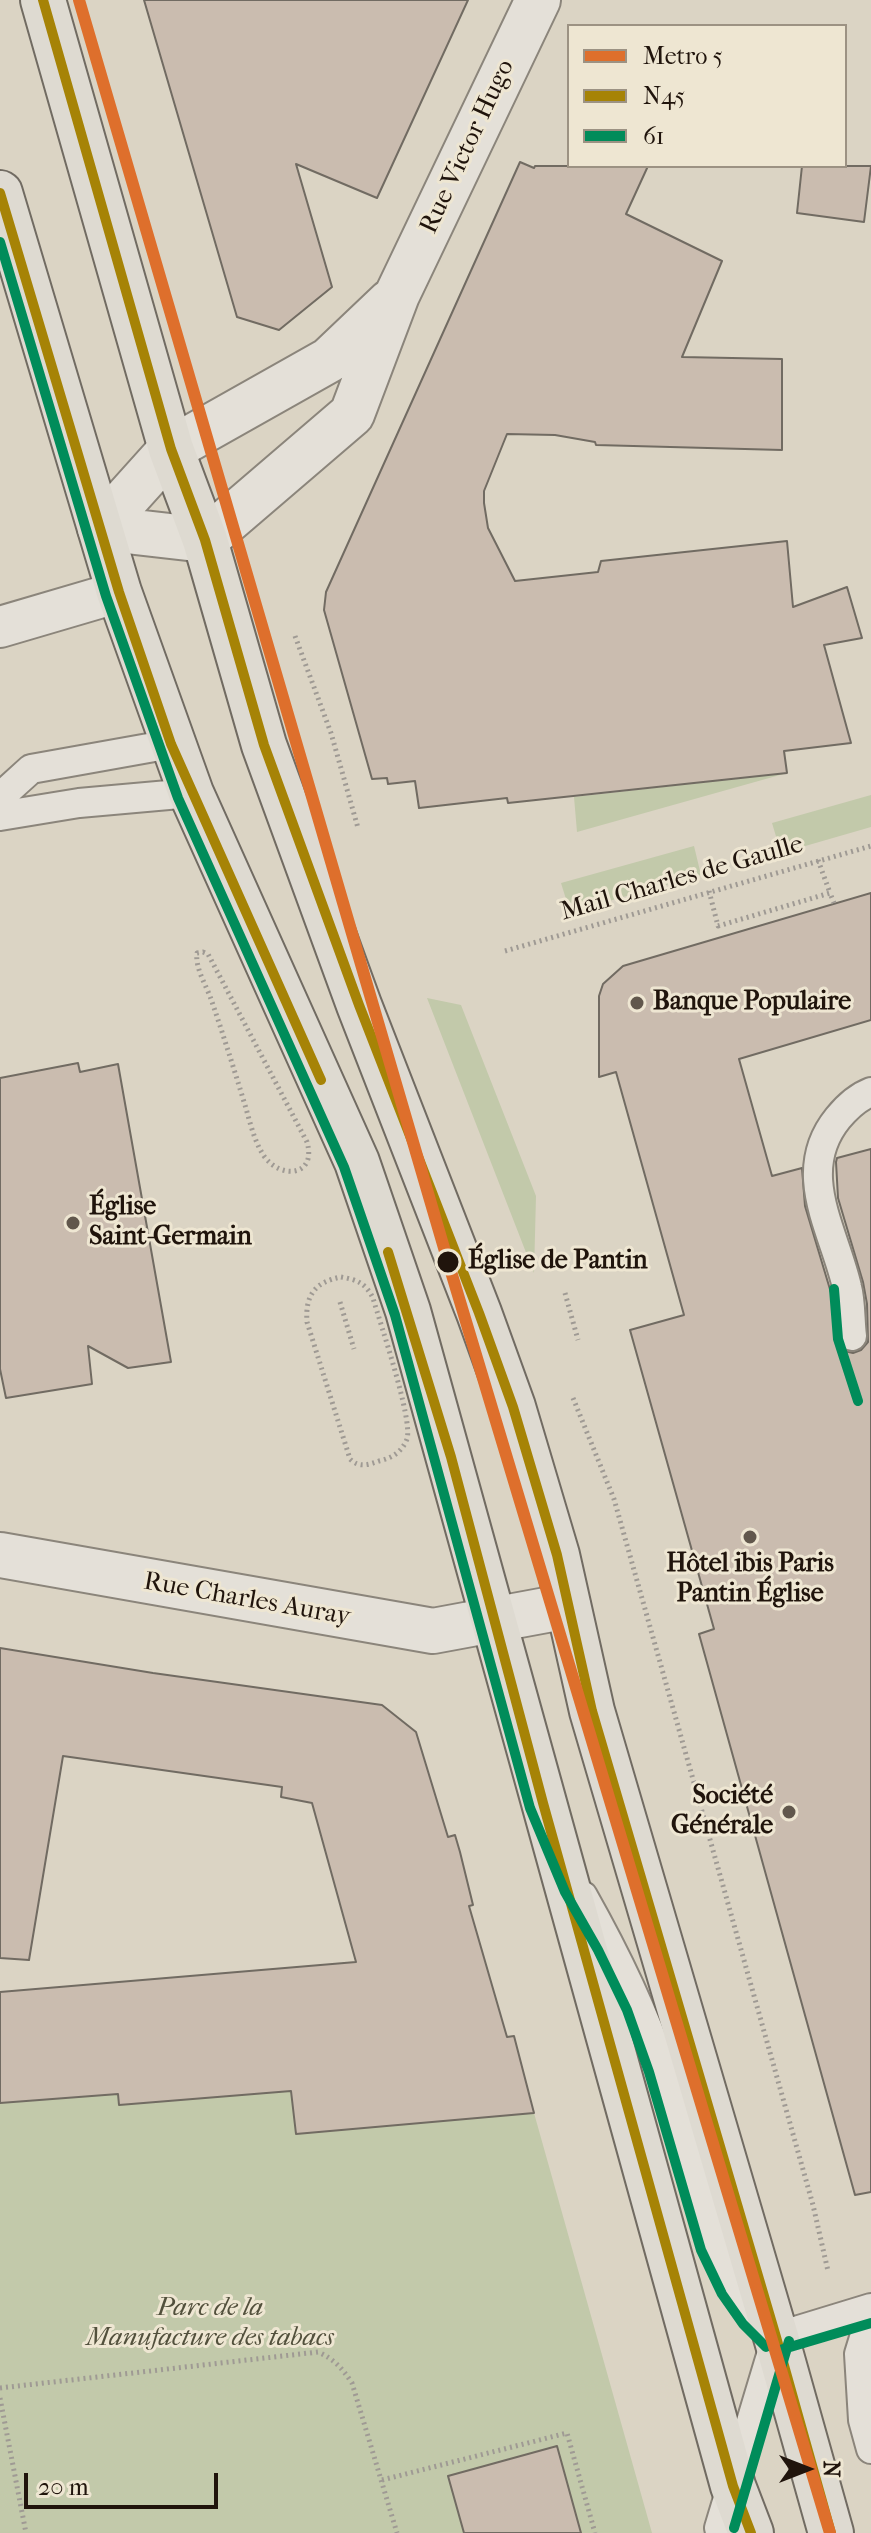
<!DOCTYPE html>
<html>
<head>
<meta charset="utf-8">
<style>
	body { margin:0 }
	#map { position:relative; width:871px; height:2533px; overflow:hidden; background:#dbd4c4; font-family:"IM FELL French Canon",serif }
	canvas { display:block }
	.legend { position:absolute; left:567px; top:24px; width:280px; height:144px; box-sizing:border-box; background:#eee6d2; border:2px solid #9c9283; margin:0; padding:10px 14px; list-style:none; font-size:24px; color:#20140c }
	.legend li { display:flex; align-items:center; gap:16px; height:40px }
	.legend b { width:40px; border:2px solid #9c9283 }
	.north { position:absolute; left:767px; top:2429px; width:80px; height:80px; -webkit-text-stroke:6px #eee6d2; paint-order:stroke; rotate:90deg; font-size:22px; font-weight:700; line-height:32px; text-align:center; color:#20140c }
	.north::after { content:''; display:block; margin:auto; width:28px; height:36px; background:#20140c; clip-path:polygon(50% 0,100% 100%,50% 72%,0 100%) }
	.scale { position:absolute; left:24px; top:2473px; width:194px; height:36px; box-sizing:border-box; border:4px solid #20140c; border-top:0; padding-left:10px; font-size:24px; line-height:28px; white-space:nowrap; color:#20140c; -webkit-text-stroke:6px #eee6d2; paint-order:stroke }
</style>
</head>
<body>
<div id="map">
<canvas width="871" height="2533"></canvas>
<ul class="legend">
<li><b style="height:10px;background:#de6f2c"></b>Metro 5</li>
<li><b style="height:10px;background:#a68306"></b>N45</li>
<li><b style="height:10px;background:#008c5a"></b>61</li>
</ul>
<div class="north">N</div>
<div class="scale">20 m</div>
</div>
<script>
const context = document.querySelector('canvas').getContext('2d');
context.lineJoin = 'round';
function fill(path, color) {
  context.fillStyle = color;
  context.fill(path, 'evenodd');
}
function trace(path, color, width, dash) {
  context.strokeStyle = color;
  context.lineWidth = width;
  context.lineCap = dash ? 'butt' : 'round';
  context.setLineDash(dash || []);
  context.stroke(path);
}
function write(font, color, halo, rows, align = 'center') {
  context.font = font + ' "IM FELL French Canon",serif';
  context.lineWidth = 6;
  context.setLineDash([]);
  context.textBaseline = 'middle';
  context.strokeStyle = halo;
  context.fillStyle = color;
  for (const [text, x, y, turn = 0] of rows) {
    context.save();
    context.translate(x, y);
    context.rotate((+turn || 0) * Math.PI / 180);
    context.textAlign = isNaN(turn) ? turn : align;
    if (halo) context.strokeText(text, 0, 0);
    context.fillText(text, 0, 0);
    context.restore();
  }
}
fill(new Path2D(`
	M 787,773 L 577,832 L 574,797 Z
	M 871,795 L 871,827 L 781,853 L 772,823 Z
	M 694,846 L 701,875 L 570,912 L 561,883 Z
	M 427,998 L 461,1005 L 536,1196 L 534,1273 Z
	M 290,2078 L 297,2134 L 534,2113 L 652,2533 L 0,2533 L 0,2103 L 118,2094 L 119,2105 L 205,2098 Z`), '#c2c9aa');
const building = new Path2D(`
	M 144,0 L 468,0 L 377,198 L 296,164 L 332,287 L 279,330 L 237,317 Z
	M 520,162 L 534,168 L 535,166 L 648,166 L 626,214 L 722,261 L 682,357 L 782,359 L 782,450 L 596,445 L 595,442 L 555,435 L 507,434 L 484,491 L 484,503 L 488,528 L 515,581 L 598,572 L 601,561 L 787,541 L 793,607 L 847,587 L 862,638 L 824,645 L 851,743 L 784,751 L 787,773 L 508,803 L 507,798 L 419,808 L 415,781 L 388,784 L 387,778 L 372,779 L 324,610 L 326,592 Z
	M 802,166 L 871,166 L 864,222 L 797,213 Z
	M 871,893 L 871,1020 L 739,1059 L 772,1176 L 802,1168 L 805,1206 L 832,1296 L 835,1338 L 838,1345 L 844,1351 L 853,1353 L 861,1350 L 868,1342 L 867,1304 L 863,1282 L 838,1198 L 836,1162 L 837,1158 L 871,1149 L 871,2192 L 855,2195 L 699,1634 L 714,1629 L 630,1330 L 684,1315 L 616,1072 L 599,1077 L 599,996 L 603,984 L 623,966 Z
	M 78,1063 L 80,1072 L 118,1064 L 171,1362 L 128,1368 L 88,1346 L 92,1384 L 6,1398 L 0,1369 L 0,1078 Z
	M 0,1648 L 153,1673 L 382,1705 L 416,1732 L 448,1837 L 455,1835 L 460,1852 L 473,1905 L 469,1906 L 507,2037 L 514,2036 L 534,2113 L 296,2134 L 291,2091 L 119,2105 L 118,2094 L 0,2103 L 0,1992 L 356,1962 L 312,1803 L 281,1797 L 282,1787 L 63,1756 L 29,1960 L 0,1958 Z
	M 557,2446 L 581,2533 L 464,2533 L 448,2476 Z`);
fill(building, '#cabcaf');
trace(building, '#716b62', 2);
const service = new Path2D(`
	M 0,797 L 31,769 L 171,744
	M 0,816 L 79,803 L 191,793
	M 852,1336 C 850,1320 851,1302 847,1287 C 834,1230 794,1172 838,1118 C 847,1107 858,1097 871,1092
	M 583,1896 C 614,1951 642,2007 662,2067 C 675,2108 686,2149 698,2190 C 713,2239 727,2289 764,2326
	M 871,2315 L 859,2354 L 863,2420 L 871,2449
	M 776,2337 L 871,2308
	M 721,2533 L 719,2528 L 775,2342`);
const pedestrian = new Path2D(`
	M 0,627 L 119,592`);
const minor = new Path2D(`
	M 0,1555 L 433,1631 L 568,1606`);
const tertiary = new Path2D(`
	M 100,528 L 205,540 L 352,414 L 397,295 L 538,0
	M 100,528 L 171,449 L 329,360 L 390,302`);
const primary = new Path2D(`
	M 43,0 L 171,449 L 205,540 L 264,745 L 359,1005 L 479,1313 L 513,1407 L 557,1555 L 592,1711 L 776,2337 L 831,2533
	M 0,193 L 119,592 L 191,793 L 357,1162 L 408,1311 L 733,2486 L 751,2533`);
trace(service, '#8b857b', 32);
trace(pedestrian, '#8b857b', 44);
trace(minor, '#8b857b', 48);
trace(tertiary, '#8b857b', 48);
trace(primary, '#716b62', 48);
trace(new Path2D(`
	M 295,636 L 331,733 L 358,828
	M 818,860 L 830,893
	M 709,891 L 718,926 L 830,893 L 834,903
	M 505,951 L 871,846
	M 203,952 L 208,954 L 307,1142 C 317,1176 281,1180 264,1156 C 254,1141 250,1122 245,1105 C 234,1069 223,1034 211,999 C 206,985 195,968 197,953 Z
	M 341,1277 C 358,1280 365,1283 373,1298 C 380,1323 413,1419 407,1439 C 402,1452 392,1458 379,1461 C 368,1465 359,1468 350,1459 L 307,1322 C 305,1295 315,1282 341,1277 Z
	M 565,1293 L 578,1340
	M 340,1302 L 354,1349
	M 573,1398 L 614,1499 L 813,2205 L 828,2271
	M 0,2388 L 318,2352 C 334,2359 342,2368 352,2383 L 397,2533
	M 0,2398 L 26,2533
	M 382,2480 L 567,2433 L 595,2533`), '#9f9a94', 5, [2, 4]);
trace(service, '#e4e0d8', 28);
trace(pedestrian, '#e4e0d8', 40);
trace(minor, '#e4e0d8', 44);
trace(tertiary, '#e4e0d8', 44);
trace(primary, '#dedad1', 44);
trace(new Path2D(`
	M 43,0 L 171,449 L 205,540 L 264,745 L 359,1005 L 479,1313 L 513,1407 L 557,1555 L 592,1711 L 776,2337 L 831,2533
	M 0,193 L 119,592 L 171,744 L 321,1080
	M 388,1252 L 451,1457 L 543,1803 L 733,2486 L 751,2533`), '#a68306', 10);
trace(new Path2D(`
	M 0,242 L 106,596 L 178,798 L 344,1167 L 395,1315 L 530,1808 L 565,1892 L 598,1950 L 627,2010 L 649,2072 L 701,2250 L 722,2294 L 743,2324 L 766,2347
	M 834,1289 L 838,1339 L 858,1401
	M 780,2350 L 871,2323
	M 734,2528 L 789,2341`), '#008c5a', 10);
trace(new Path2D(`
	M 79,0 L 449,1265 L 830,2533`), '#de6f2c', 12);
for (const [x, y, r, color] of [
	[637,1003,8,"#61574c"],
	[73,1223,8,"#61574c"],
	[448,1262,12,"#20140c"],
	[750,1537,8,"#61574c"],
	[789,1812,8,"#61574c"]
]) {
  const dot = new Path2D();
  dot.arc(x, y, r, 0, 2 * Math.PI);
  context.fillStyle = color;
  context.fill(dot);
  trace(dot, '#eee6d2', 3);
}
write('26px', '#20140c', '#eee6d2', [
	["Rue Victor Hugo",468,147,-65],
	["Mail Charles de Gaulle",682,879,-16],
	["Rue Charles Auray",247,1600,10]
]);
write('bold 26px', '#20140c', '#eee6d2', [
	["Banque Populaire",653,1003],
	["Église",89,1208],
	["Saint-Germain",89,1238],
	["Hôtel ibis Paris",750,1565,"center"],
	["Pantin Église",750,1595,"center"],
	["Société",773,1797,"right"],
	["Générale",773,1827,"right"]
], 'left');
write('bold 26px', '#20140c', '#eee6d2', [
	["Église de Pantin",468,1262]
], 'left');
write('italic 26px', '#52503c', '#eee6d2', [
	["Parc de la",210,2309],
	["Manufacture des tabacs",210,2339]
]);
</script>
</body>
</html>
